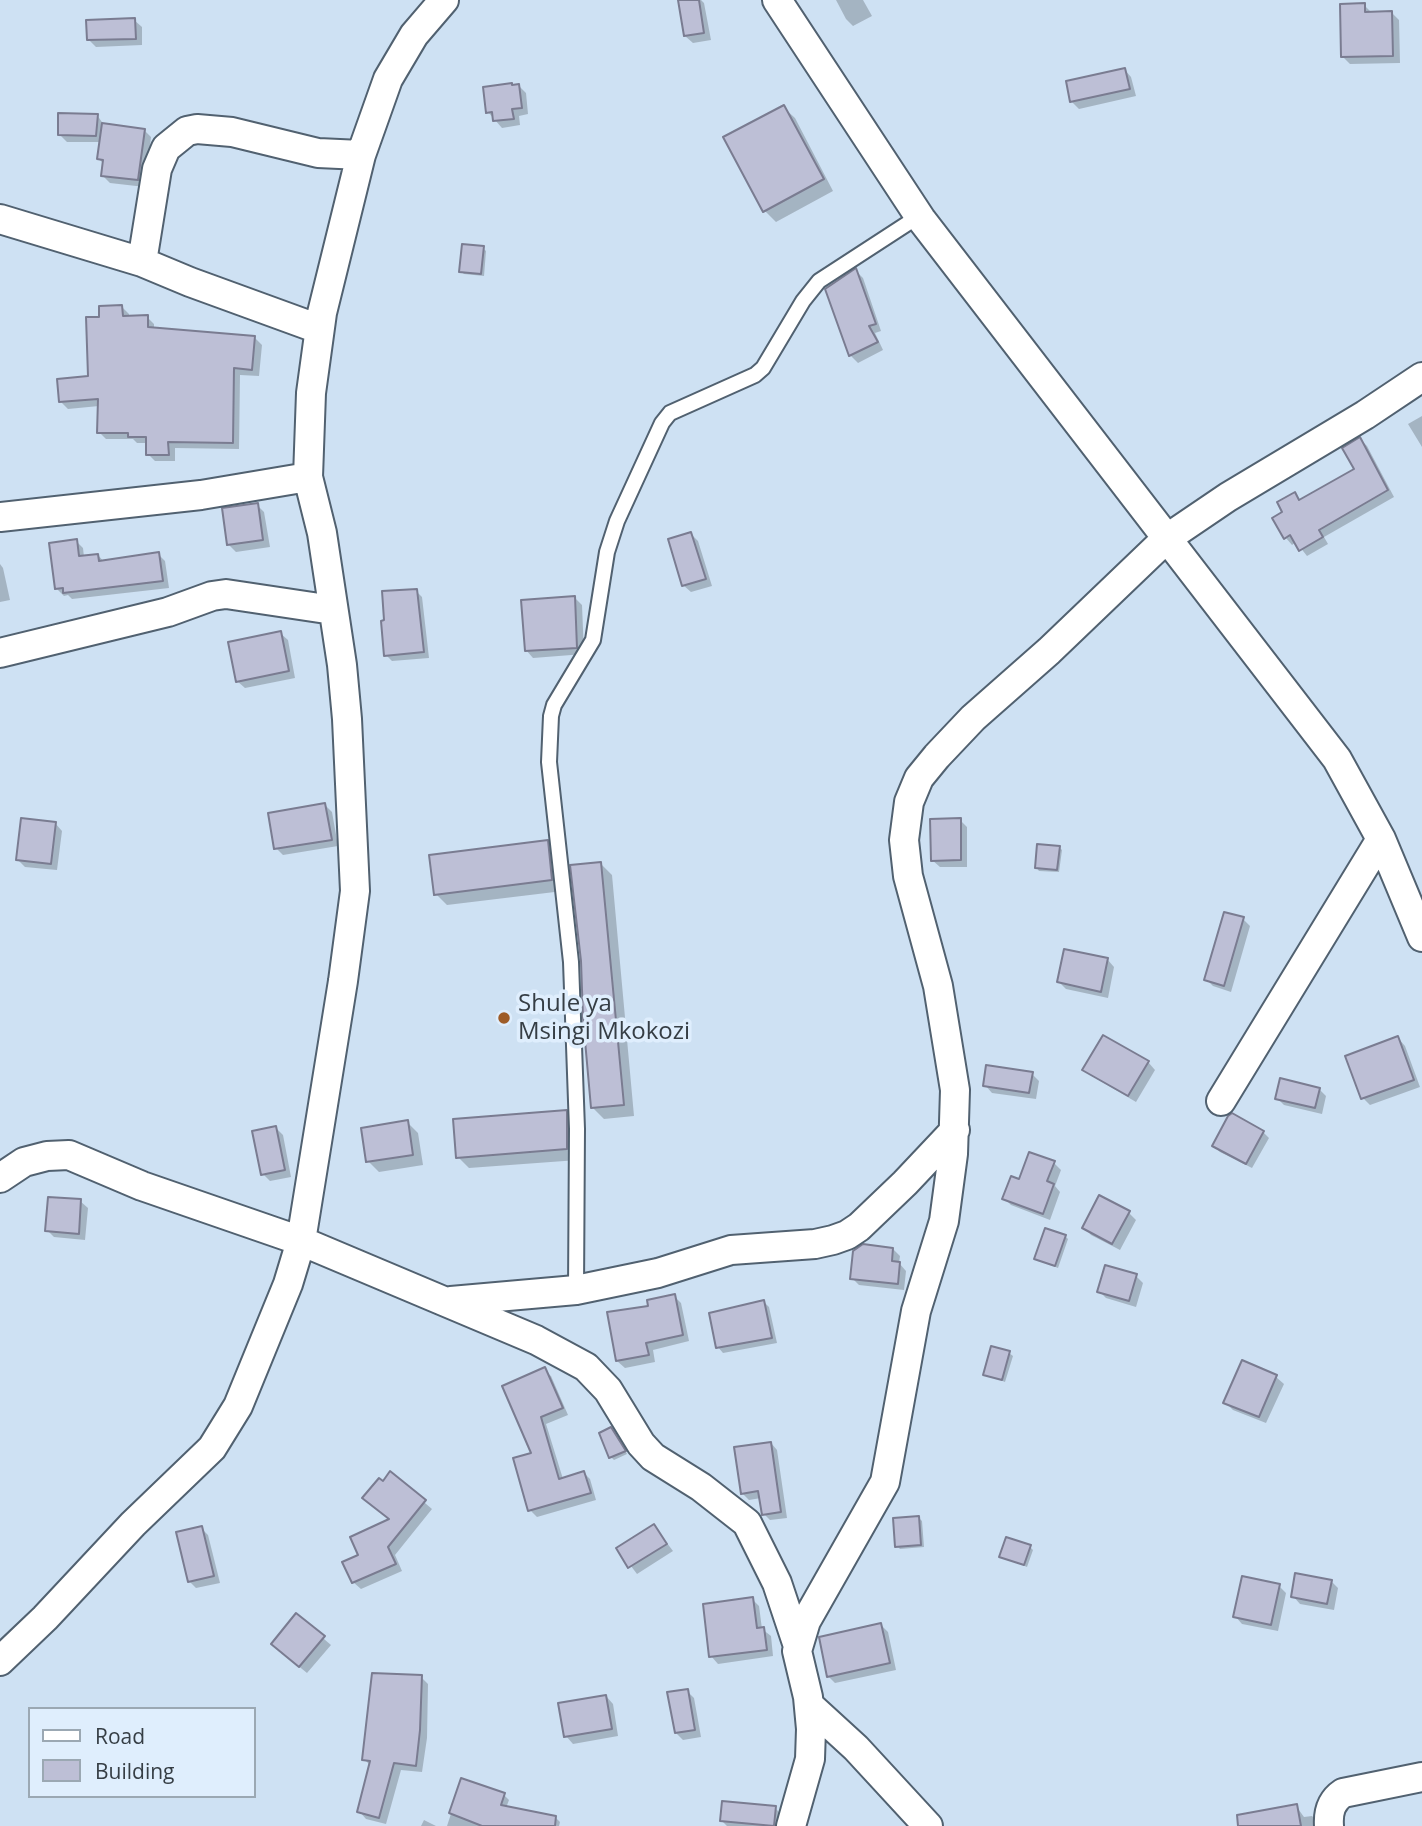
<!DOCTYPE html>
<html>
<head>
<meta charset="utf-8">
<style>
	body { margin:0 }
	#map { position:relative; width:1422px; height:1826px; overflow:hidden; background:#cee1f3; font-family:"Open Sans",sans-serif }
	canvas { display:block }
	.legend { position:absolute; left:28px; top:1707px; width:228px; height:91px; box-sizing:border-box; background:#dfeefd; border:2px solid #9ba8b3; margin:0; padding:9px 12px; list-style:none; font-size:21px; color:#363e45 }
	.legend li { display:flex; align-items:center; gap:14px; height:35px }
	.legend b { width:35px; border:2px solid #9ba8b3 }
</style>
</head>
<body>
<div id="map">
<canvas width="1422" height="1826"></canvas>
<ul class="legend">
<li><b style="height:9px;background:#fff"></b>Road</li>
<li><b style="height:19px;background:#bdbfd6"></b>Building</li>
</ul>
</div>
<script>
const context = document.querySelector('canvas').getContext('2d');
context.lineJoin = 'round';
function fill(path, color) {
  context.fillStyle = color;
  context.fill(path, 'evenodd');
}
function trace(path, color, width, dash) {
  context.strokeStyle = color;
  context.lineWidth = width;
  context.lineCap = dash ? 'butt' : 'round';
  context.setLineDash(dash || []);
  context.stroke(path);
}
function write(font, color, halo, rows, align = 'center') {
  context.font = font + ' "Open Sans",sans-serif';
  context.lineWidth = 7;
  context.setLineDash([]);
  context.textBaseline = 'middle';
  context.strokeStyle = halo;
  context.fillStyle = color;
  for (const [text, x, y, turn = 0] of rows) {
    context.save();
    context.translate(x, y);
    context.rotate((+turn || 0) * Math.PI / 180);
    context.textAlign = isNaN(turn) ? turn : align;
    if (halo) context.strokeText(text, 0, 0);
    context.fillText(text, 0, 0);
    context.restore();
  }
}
fill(new Path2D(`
	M 680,0 L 701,0 L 704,3 L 711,40 L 693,43 L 685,36 Z
	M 836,0 L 863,0 L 872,16 L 853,26 L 846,19 Z
	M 1364,5 L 1371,12 L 1392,13 L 1399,20 L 1400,63 L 1350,64 L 1343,57 Z
	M 134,20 L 142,27 L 142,45 L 96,47 L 89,40 Z
	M 1124,69 L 1131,77 L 1136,96 L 1079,109 L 1072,102 Z
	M 519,86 L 526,93 L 528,114 L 519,116 L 520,125 L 502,128 L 488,112 L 513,87 Z
	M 783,107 L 795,118 L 833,191 L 776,222 L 765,211 Z
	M 97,115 L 104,125 L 144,130 L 151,137 L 145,187 L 110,183 L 103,176 L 104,164 L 99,159 L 101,142 L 67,142 L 60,135 Z
	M 483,248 L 486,251 L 484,276 L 464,274 L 461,271 Z
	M 856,271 L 863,278 L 881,331 L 875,333 L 883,350 L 858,363 L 850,355 L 827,289 Z
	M 122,307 L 129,314 L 129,318 L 147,317 L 154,324 L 154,329 L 255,338 L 262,345 L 259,376 L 240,375 L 239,449 L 175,448 L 175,461 L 155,461 L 148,454 L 148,443 L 137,443 L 133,439 L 106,439 L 99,432 L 99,406 L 68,409 L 61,402 L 90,378 L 101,319 Z
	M 1422,416 L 1422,447 L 1408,424 Z
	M 1360,439 L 1367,446 L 1394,497 L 1324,537 L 1328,544 L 1307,556 L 1296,542 L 1292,545 L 1286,538 L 1274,518 L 1285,512 L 1294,494 L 1301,501 L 1357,469 Z
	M 257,505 L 264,512 L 270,547 L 236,552 L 229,545 Z
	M 691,534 L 698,541 L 712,586 L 691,592 L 683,585 Z
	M 76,541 L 83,548 L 84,557 L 98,555 L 104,562 L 158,554 L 165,561 L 169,588 L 72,599 L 68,595 L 64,596 L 57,589 Z
	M 0,564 L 3,568 L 10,600 L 0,602 Z
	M 416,591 L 422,597 L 429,658 L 392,661 L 386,655 Z
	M 575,598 L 582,605 L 584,654 L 533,658 L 526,650 Z
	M 280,633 L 288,640 L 295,678 L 245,688 L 237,681 Z
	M 325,805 L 332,812 L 338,846 L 283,855 L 276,848 Z
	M 960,820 L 967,827 L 967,867 L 940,867 L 932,860 Z
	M 55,823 L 62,831 L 57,870 L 25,867 L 18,860 Z
	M 547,842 L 558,853 L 563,891 L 447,905 L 436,894 Z
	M 1059,847 L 1062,850 L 1059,872 L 1039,871 L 1036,867 Z
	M 601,864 L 612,875 L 634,1116 L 604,1119 L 593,1108 Z
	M 1243,919 L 1250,926 L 1231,992 L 1213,986 L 1206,979 Z
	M 1107,959 L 1114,967 L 1108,998 L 1066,989 L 1059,982 Z
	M 1398,1038 L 1405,1046 L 1420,1087 L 1370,1105 L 1363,1098 Z
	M 1148,1062 L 1155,1070 L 1136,1102 L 1092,1076 L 1085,1069 Z
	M 1032,1074 L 1039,1081 L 1036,1099 L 992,1093 L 985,1085 Z
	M 1319,1089 L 1326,1096 L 1322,1114 L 1284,1105 L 1277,1098 Z
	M 566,1112 L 577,1123 L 578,1160 L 469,1168 L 458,1157 Z
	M 407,1122 L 418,1133 L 423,1165 L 379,1172 L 368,1161 Z
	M 276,1128 L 283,1135 L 291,1177 L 270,1181 L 263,1174 Z
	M 1263,1132 L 1269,1138 L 1252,1168 L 1220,1152 L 1214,1146 Z
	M 1054,1163 L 1061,1170 L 1055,1186 L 1060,1192 L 1050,1220 L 1011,1205 L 1004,1198 L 1020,1181 Z
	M 80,1201 L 88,1208 L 85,1240 L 54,1237 L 47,1230 Z
	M 1129,1213 L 1136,1220 L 1120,1250 L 1091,1235 L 1084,1227 Z
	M 1065,1236 L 1068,1239 L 1058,1268 L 1036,1259 Z
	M 893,1249 L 900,1256 L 899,1263 L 906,1271 L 904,1290 L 859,1285 L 852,1278 Z
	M 1136,1276 L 1143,1283 L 1136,1307 L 1106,1298 L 1099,1291 Z
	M 674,1296 L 681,1303 L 689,1341 L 653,1350 L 655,1362 L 625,1368 L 617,1361 L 650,1307 Z
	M 764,1302 L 769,1307 L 777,1343 L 723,1353 L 718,1347 Z
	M 992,1348 L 1009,1353 L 1013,1356 L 1005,1382 L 985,1374 Z
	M 1243,1363 L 1276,1377 L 1284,1384 L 1266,1423 L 1233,1410 L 1226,1403 Z
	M 544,1370 L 551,1376 L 568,1415 L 546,1424 L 563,1479 L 584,1473 L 590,1479 L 596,1500 L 537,1517 L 530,1510 L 533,1454 Z
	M 614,1432 L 627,1454 L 614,1460 L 611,1457 Z
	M 771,1443 L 777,1450 L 787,1518 L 770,1520 L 764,1514 L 761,1498 L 749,1500 L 742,1493 Z
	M 391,1474 L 432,1509 L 395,1555 L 402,1571 L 361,1589 L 353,1582 L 360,1556 L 391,1520 L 372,1505 Z
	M 919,1518 L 922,1521 L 924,1547 L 900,1549 L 897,1546 Z
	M 654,1526 L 673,1551 L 637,1574 L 618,1549 Z
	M 201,1528 L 208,1535 L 220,1583 L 196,1588 L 189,1581 Z
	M 1030,1547 L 1033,1550 L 1027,1567 L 1001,1556 Z
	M 1331,1581 L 1338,1588 L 1334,1610 L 1300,1604 L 1293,1596 Z
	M 1279,1586 L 1286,1593 L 1278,1631 L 1242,1624 L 1235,1616 Z
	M 752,1599 L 759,1606 L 762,1629 L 771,1636 L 773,1656 L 718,1664 L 711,1656 Z
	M 296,1615 L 331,1645 L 307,1673 L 280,1651 Z
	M 881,1625 L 888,1632 L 896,1670 L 835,1683 L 828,1676 Z
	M 421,1677 L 428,1684 L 427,1738 L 422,1772 L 401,1770 L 386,1824 L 366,1819 L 359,1811 L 371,1766 L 364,1759 Z
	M 687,1691 L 694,1698 L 701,1737 L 683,1740 L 676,1733 Z
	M 606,1696 L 613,1704 L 618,1736 L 573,1744 L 566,1736 Z
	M 462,1780 L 504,1795 L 509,1800 L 506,1808 L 555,1817 L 560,1822 L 559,1826 L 447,1826 Z
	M 1296,1806 L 1304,1817 L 1312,1816 L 1319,1823 L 1319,1826 L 1272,1826 Z
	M 775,1808 L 782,1815 L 781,1826 L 727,1826 L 722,1821 Z
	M 424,1820 L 436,1826 L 421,1826 Z`), '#0003');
const building = new Path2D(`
	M 678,0 L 699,0 L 704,33 L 684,36 Z
	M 1365,3 L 1365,12 L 1392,11 L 1393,56 L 1341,57 L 1340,4 Z
	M 135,18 L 136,39 L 87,40 L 86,20 Z
	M 1125,68 L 1130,89 L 1070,102 L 1066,81 Z
	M 512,83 L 512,85 L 519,84 L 522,108 L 512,109 L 514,119 L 493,121 L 492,112 L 486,113 L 483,87 Z
	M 784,105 L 824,179 L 763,212 L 723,137 Z
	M 58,113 L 98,114 L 96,136 L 58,135 Z
	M 102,123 L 145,129 L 138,180 L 101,176 L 103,160 L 97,159 Z
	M 462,244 L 484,246 L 481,274 L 459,272 Z
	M 856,268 L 876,324 L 869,326 L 878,342 L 849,356 L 825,289 Z
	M 122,305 L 123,316 L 148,315 L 148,327 L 255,336 L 252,370 L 234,368 L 233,443 L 168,442 L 169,455 L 146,455 L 146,437 L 128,437 L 128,433 L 97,433 L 98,399 L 59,402 L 57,379 L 88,376 L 86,317 L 99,317 L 99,306 Z
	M 1360,437 L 1388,490 L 1319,530 L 1323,537 L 1299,551 L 1290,535 L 1284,539 L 1272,518 L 1282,512 L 1277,502 L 1295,492 L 1299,500 L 1354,469 L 1342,448 Z
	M 258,503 L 263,540 L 227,545 L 222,508 Z
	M 691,532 L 706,579 L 682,586 L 668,539 Z
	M 77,539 L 79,556 L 98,554 L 99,561 L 159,552 L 163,581 L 63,593 L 63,588 L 55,589 L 49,543 Z
	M 417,589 L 424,652 L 384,656 L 381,621 L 384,620 L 382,591 Z
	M 575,596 L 577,648 L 525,651 L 521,600 Z
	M 281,631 L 289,671 L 236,682 L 228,642 Z
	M 325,803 L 332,840 L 274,849 L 268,813 Z
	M 21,818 L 56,822 L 51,864 L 16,860 Z
	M 961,818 L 961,860 L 931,861 L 930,819 Z
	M 548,840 L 552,880 L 434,895 L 429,855 Z
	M 1037,844 L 1060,846 L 1057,870 L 1035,868 Z
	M 601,862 L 624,1105 L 591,1108 L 583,1018 L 581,961 L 570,865 Z
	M 1224,912 L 1244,917 L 1224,986 L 1204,980 Z
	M 1064,949 L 1108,958 L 1101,992 L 1057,982 Z
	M 1103,1035 L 1149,1061 L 1128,1096 L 1082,1070 Z
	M 1398,1036 L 1414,1080 L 1361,1099 L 1345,1056 Z
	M 986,1065 L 1033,1072 L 1029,1093 L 983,1086 Z
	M 1280,1078 L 1320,1088 L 1315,1108 L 1275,1099 Z
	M 567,1110 L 567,1149 L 456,1158 L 453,1119 Z
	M 1232,1113 L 1264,1131 L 1246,1164 L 1212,1146 L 1228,1116 Z
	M 408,1120 L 413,1155 L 366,1162 L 361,1128 Z
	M 276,1126 L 285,1170 L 261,1175 L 252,1131 Z
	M 1029,1152 L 1055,1161 L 1047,1181 L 1054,1184 L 1043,1214 L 1002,1199 L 1011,1176 L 1019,1179 Z
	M 1099,1195 L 1130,1211 L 1112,1244 L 1082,1228 Z
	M 48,1197 L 81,1199 L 79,1234 L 45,1231 Z
	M 1045,1228 L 1066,1235 L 1055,1266 L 1034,1259 Z
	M 863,1244 L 893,1248 L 892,1261 L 900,1262 L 898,1284 L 850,1279 L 853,1251 Z
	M 1105,1265 L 1137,1274 L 1129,1301 L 1097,1292 Z
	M 675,1294 L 683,1335 L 646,1343 L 649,1355 L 616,1361 L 607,1312 L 648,1306 L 647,1300 Z
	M 764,1300 L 772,1338 L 716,1348 L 709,1313 Z
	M 991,1346 L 1010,1351 L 1002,1380 L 983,1375 Z
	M 1242,1360 L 1277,1375 L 1259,1417 L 1223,1403 Z
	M 545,1367 L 563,1408 L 541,1417 L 559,1479 L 584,1471 L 591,1493 L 528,1511 L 513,1458 L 531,1453 L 502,1386 Z
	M 611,1427 L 626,1451 L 609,1458 L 599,1433 Z
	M 771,1442 L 781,1512 L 762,1515 L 758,1491 L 741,1494 L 734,1447 Z
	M 390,1471 L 426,1500 L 388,1547 L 396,1564 L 352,1583 L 342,1562 L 358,1555 L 350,1537 L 389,1519 L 362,1498 L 379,1478 L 383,1481 Z
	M 919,1516 L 921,1545 L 895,1547 L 893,1518 Z
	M 654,1524 L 667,1544 L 628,1568 L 616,1548 Z
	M 202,1526 L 214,1576 L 188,1582 L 176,1532 Z
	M 1006,1537 L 1031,1545 L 1024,1565 L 999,1557 Z
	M 1295,1573 L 1332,1580 L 1327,1604 L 1291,1597 Z
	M 1242,1576 L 1280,1584 L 1271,1625 L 1233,1617 Z
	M 753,1597 L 757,1628 L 764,1627 L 767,1650 L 709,1657 L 703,1604 Z
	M 296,1613 L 325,1636 L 299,1667 L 271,1644 Z
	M 881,1623 L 890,1663 L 827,1677 L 819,1637 Z
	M 372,1673 L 422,1675 L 420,1730 L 416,1766 L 394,1763 L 379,1818 L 357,1812 L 370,1761 L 362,1760 Z
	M 688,1689 L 695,1730 L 675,1733 L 667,1692 Z
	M 606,1695 L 612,1729 L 564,1737 L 558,1703 Z
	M 461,1778 L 505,1793 L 501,1805 L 556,1816 L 555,1826 L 482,1826 L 449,1813 Z
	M 722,1801 L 776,1806 L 774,1826 L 720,1821 Z
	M 1297,1804 L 1301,1826 L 1238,1826 L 1237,1815 Z`);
fill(building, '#bdbfd6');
trace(building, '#7a7c91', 2);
const service = new Path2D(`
	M 576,1290 L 577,1129 L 571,962 L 549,762 L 551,716 L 554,705 L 593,640 L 607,552 L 617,521 L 662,423 L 670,413 L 755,375 L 763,368 L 803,301 L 819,281 L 919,216`);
const minor = new Path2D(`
	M 777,0 L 921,219 L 1337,759 L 1381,839 L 1422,937
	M 0,219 L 142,262 L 190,282 L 319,329
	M 142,262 L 157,169 L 166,148 L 187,131 L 197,129 L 232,132 L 318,153 L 361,155
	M 0,517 L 201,495 L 308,477
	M 0,653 L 168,612 L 212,596 L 226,594 L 333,610
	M 1221,1101 L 1381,839
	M 0,1178 L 24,1162 L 47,1156 L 69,1155 L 142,1186 L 301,1241 L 536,1340 L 586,1367 L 608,1390 L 641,1444 L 653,1457 L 701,1487 L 747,1523 L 777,1583 L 798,1646
	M 451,1301 L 576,1290 L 658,1273 L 731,1250 L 815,1244 L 833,1240 L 847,1235 L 859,1227 L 905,1183 L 955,1130
	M 0,1661 L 45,1618 L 133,1524 L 212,1448 L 238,1406 L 288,1284 L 301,1241 L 343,981 L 355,891 L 347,719 L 342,665 L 322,533 L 308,477 L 311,393 L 322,313 L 361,155 L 388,79 L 414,35 L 444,0
	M 809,1705 L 856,1748 L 928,1826
	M 791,1826 L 810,1759 L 811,1729 L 808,1697 L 797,1651 L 806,1621 L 885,1482 L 916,1311 L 944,1221 L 953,1154 L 955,1090 L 938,986 L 908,876 L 904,840 L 909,802 L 919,778 L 937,756 L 973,718 L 1049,651 L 1166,539 L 1228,497 L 1365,415 L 1422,377
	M 1329,1826 C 1328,1812 1331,1801 1343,1793 L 1422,1777`);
trace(service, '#516170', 18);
trace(minor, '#516170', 32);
trace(service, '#fff', 14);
trace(minor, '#fff', 28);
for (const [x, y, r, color] of [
	[504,1018,7,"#9e5c28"]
]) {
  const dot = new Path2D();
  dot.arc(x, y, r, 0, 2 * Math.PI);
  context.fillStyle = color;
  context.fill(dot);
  trace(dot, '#dfeefd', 2.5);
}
write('24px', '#363e45', '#dfeefd', [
	["Shule ya",518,1004],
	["Msingi Mkokozi",518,1032]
], 'left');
</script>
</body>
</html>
